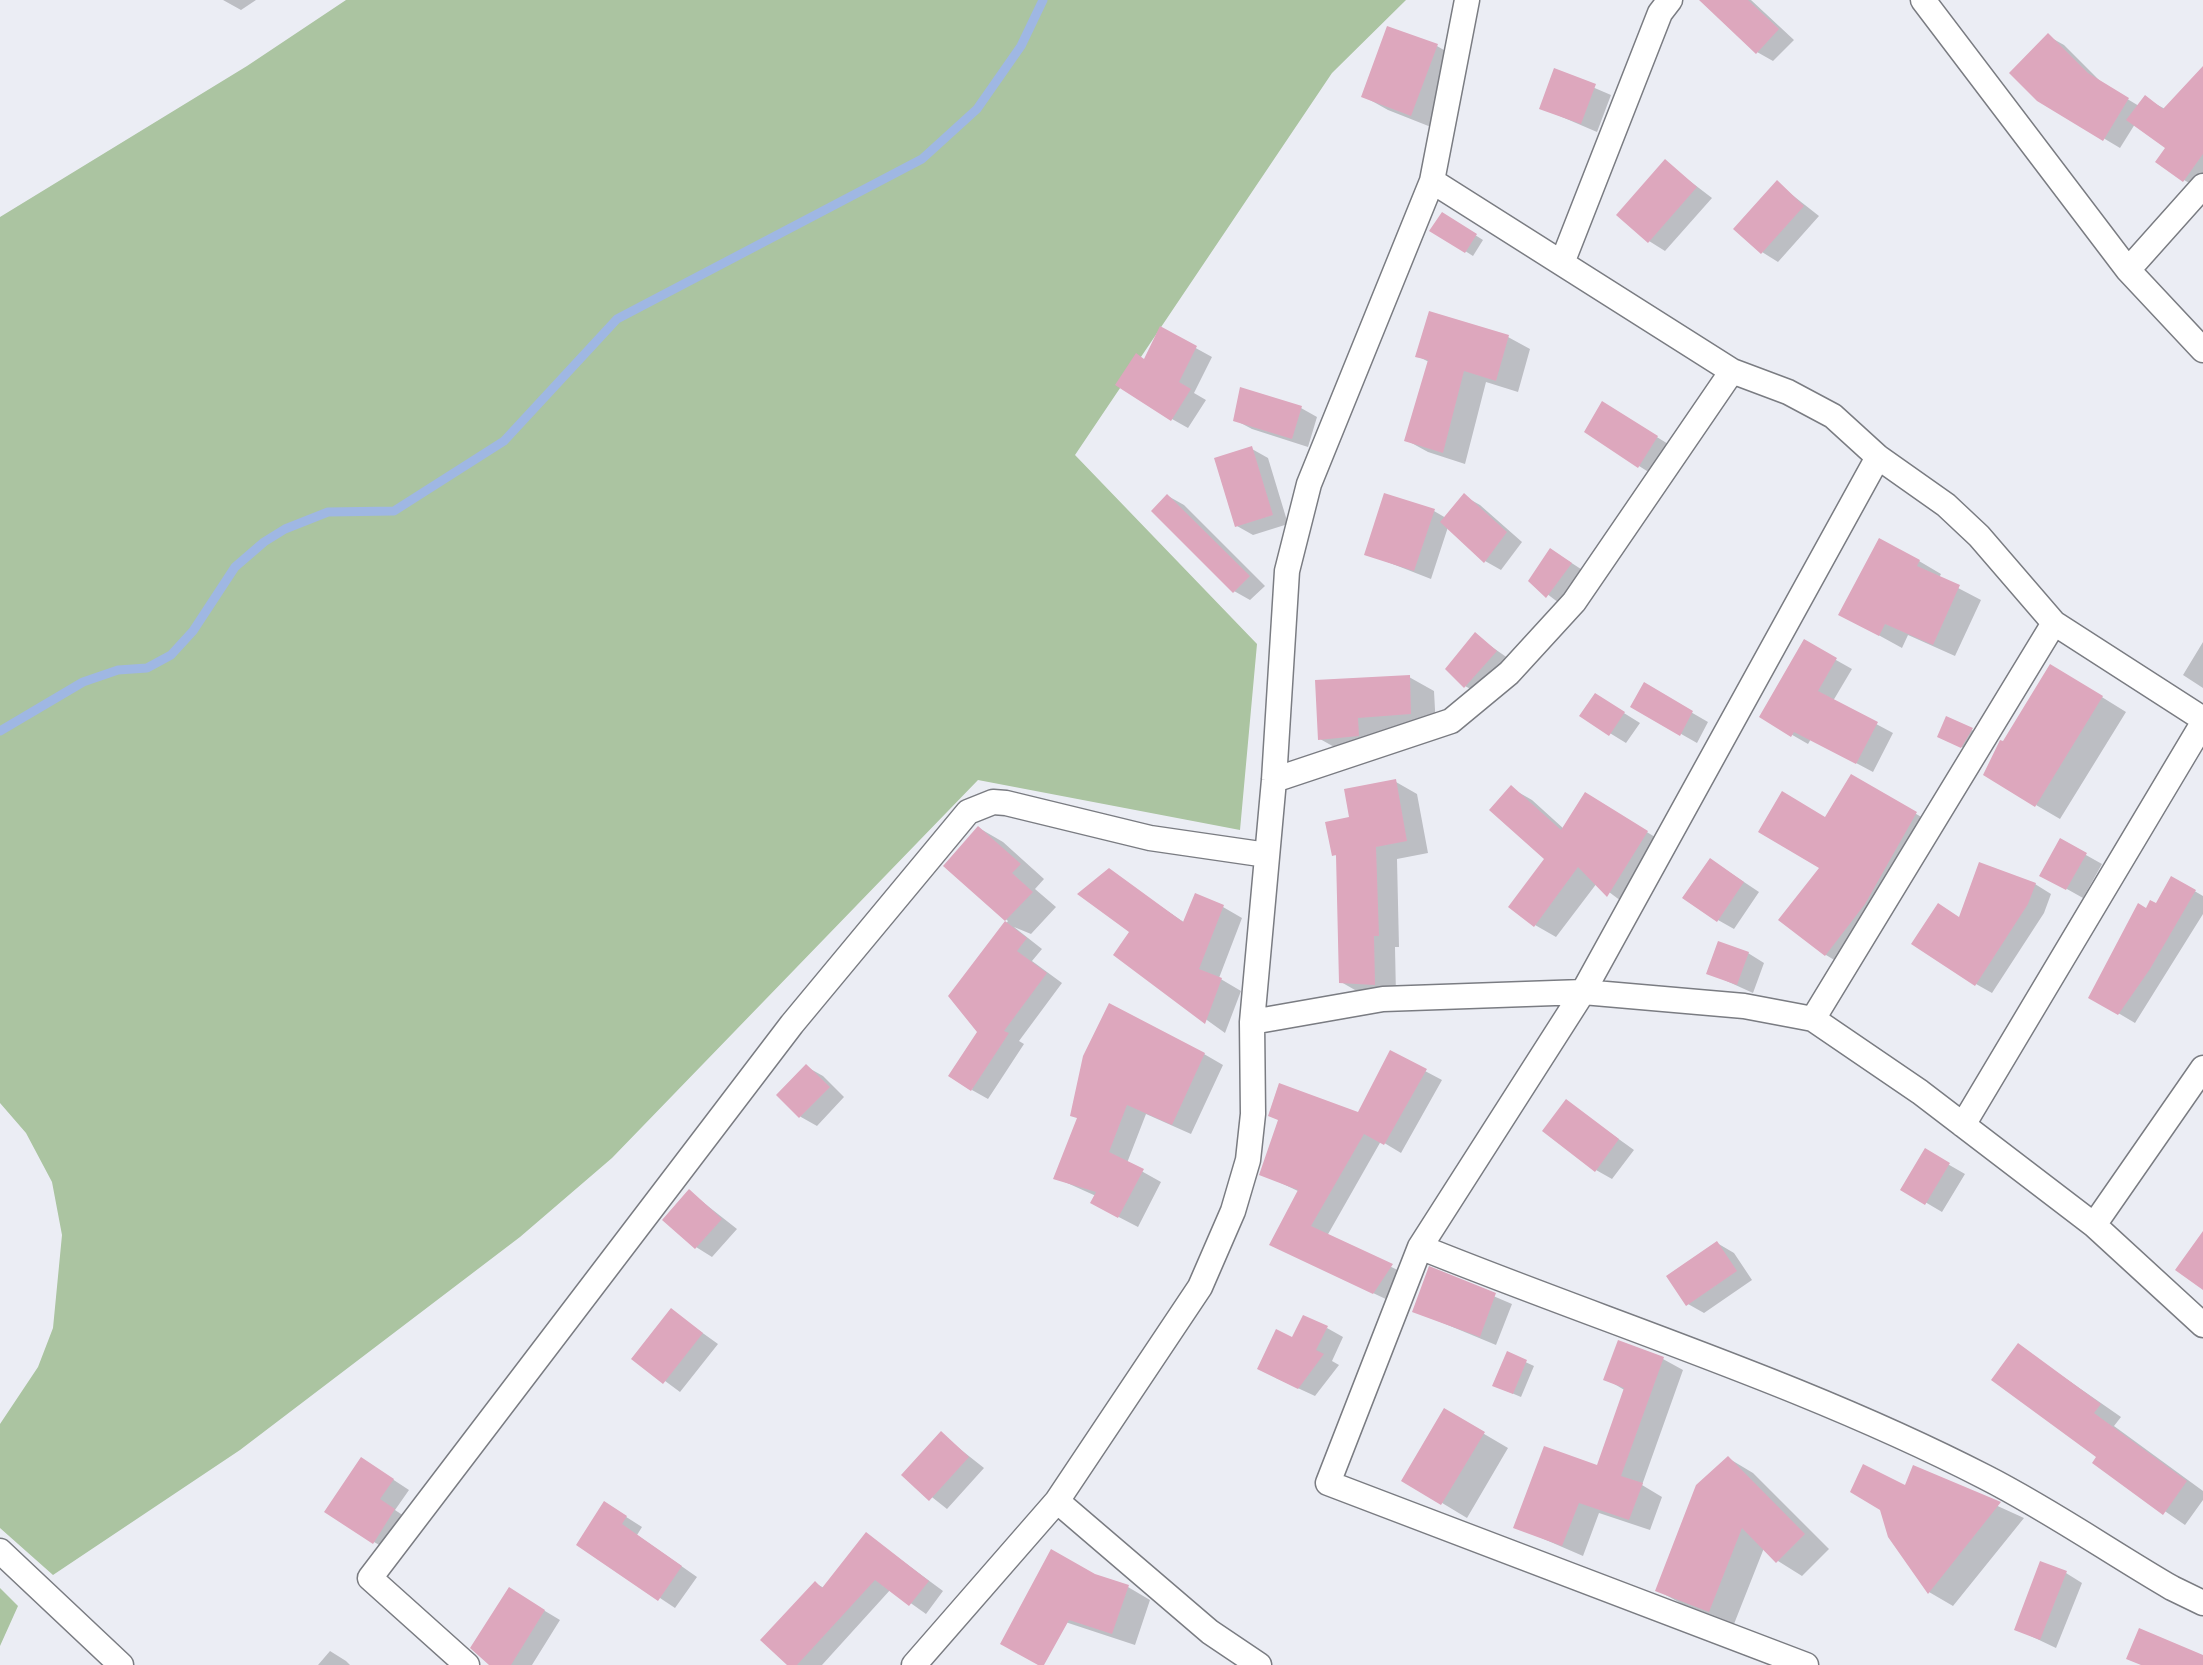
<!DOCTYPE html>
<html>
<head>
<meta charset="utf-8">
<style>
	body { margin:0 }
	canvas { display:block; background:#ebedf4 }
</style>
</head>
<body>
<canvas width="2203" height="1665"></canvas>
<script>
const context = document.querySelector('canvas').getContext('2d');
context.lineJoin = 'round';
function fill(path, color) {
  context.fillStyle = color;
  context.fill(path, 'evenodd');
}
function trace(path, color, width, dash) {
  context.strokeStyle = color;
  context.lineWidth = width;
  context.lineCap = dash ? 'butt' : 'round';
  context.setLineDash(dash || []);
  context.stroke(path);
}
fill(new Path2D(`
	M 346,0 L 1406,0 L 1332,73 L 1075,455 L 1257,644 L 1240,830 L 978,780 L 612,1158 L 520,1237 L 240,1450 L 53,1575 L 0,1528 L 0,1424 L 38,1367 L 53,1328 L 62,1235 L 52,1182 L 26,1133 L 0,1103 L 0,217 L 247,66 Z
	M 0,1588 L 18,1606 L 0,1646 Z`), '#abc4a1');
fill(new Path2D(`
	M 223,0 L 256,0 L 241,10 Z
	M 1719,0 L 1751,0 L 1794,40 L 1773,61 L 1757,52 Z
	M 2048,36 L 2064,45 L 2104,85 L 2139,106 L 2145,98 L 2165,109 L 2203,69 L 2203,191 L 2184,180 L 2167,148 L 2135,124 L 2120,148 L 2038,99 Z
	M 1437,46 L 1461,60 L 1436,129 L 1388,110 L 1363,96 Z
	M 1555,71 L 1611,95 L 1597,132 L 1541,108 Z
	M 1665,162 L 1712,198 L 1665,251 L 1649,241 Z
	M 1777,183 L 1819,216 L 1778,262 L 1762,252 Z
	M 1442,214 L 1483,240 L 1473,256 L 1432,230 Z
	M 1161,329 L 1212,357 L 1194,393 L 1206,400 L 1188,428 L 1172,419 L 1145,361 Z
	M 1508,337 L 1530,349 L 1518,392 L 1486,382 L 1465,464 L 1428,452 L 1406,440 L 1429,362 L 1417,356 Z
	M 1301,408 L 1317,417 L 1308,447 L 1252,429 L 1235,420 Z
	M 1618,413 L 1673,447 L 1655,476 L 1639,466 Z
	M 1252,449 L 1268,458 L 1288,524 L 1253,535 L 1237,526 Z
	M 1168,496 L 1184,505 L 1265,586 L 1250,600 L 1234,591 Z
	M 1464,496 L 1480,505 L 1522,542 L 1501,570 L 1485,561 L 1448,527 L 1431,579 L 1367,554 L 1434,511 L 1446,518 Z
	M 1567,560 L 1587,573 L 1563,606 L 1530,581 Z
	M 1919,561 L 1941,574 L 1939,578 L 1981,600 L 1955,656 L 1908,635 L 1902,648 L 1862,626 Z
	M 1475,635 L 1512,661 L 1481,695 L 1465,686 Z
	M 1804,642 L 1852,669 L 1833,701 L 1893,733 L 1873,772 L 1811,739 L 1808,744 L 1761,717 Z
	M 2203,642 L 2203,688 L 2183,675 Z
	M 1409,677 L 1434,691 L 1436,728 L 1382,731 L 1383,749 L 1345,753 L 1320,739 Z
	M 2076,681 L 2126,712 L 2060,819 L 2036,805 Z
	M 1644,685 L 1708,722 L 1697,743 L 1632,706 Z
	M 1611,705 L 1640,723 L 1626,743 L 1582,716 Z
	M 1972,730 L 1979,734 L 1969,750 L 1947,741 Z
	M 1852,777 L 1937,826 L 1846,967 L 1826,955 L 1822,868 L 1826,819 Z
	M 1396,782 L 1417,794 L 1428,853 L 1397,859 L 1399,947 L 1395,947 L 1396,996 L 1362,994 L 1341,982 L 1338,857 L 1334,854 L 1351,819 Z
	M 1511,788 L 1532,800 L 1564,829 L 1606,807 L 1668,845 L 1629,907 L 1597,883 L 1556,937 L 1535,925 L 1547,859 Z
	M 979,828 L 1003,842 L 1044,879 L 1035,889 L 1056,907 L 1031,934 L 1014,927 L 1042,949 L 1032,961 L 1062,983 L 1019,1041 L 1024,1044 L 988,1099 L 972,1090 L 980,1032 L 951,996 L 1008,921 L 945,866 Z
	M 2061,841 L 2102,864 L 2083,898 L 2042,875 Z
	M 1711,860 L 1759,892 L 1734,929 L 1718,920 Z
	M 1109,871 L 1185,923 L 1223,907 L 1242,918 L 1219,978 L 1241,991 L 1225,1033 L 1115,954 L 1132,932 Z
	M 2172,878 L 2203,896 L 2203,914 L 2135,1023 L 2091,997 L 2147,911 L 2157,906 Z
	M 2035,884 L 2051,894 L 2044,913 L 1992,993 L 1976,984 L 1960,919 Z
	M 1748,953 L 1764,963 L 1753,993 L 1709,973 Z
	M 1391,1053 L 1442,1080 L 1401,1153 L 1381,1141 L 1327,1236 L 1408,1275 L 1390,1301 L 1288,1253 L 1300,1192 L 1262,1174 L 1359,1115 Z
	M 1204,1054 L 1223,1065 L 1191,1134 L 1146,1114 L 1127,1163 L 1161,1182 L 1138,1227 L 1111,1213 L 1096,1196 L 1056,1178 L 1079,1119 Z
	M 807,1067 L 823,1076 L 844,1097 L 817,1126 L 801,1117 L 779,1095 Z
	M 1567,1102 L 1634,1150 L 1612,1179 L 1596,1170 Z
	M 1925,1151 L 1965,1174 L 1942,1212 L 1903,1189 Z
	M 690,1192 L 737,1229 L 712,1257 L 696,1247 Z
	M 1717,1243 L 1734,1253 L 1752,1280 L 1704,1313 L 1688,1304 Z
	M 1430,1269 L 1512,1304 L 1496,1345 L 1414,1311 Z
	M 672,1311 L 718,1344 L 680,1392 L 634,1358 Z
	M 1327,1328 L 1343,1337 L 1332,1361 L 1339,1365 L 1315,1396 L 1276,1378 Z
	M 2019,1346 L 2121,1417 L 2114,1426 L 2203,1491 L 2203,1500 L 2185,1525 L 2095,1463 L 2099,1457 Z
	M 1508,1354 L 1534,1366 L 1521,1397 L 1502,1389 Z
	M 1663,1359 L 1683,1370 L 1642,1485 L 1662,1497 L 1650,1530 L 1599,1513 L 1583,1556 L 1516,1527 L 1598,1468 L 1626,1391 L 1606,1379 Z
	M 1445,1411 L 1508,1448 L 1467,1518 L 1404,1480 Z
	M 941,1434 L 984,1468 L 947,1509 L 904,1475 Z
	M 1728,1458 L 1753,1473 L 1829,1549 L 1802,1576 L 1778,1561 L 1764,1548 L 1734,1624 L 1682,1604 L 1657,1590 Z
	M 1914,1468 L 2024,1518 L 1953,1606 L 1929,1592 L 1907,1487 Z
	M 377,1469 L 409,1490 L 395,1510 L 410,1520 L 390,1551 L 374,1542 Z
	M 620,1513 L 642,1527 L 637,1535 L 697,1577 L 675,1608 L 579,1544 Z
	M 866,1534 L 943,1591 L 926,1614 L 891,1589 L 822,1665 L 790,1665 L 815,1583 L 824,1588 Z
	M 2066,1573 L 2082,1583 L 2056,1648 L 2016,1629 Z
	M 1094,1576 L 1128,1587 L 1150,1600 L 1135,1645 L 1047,1616 Z
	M 525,1599 L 560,1620 L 532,1665 L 492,1665 Z
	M 330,1651 L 346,1661 L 350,1665 L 318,1665 Z`), '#0003');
trace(new Path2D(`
	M 0,731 L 83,682 L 118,670 L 147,668 L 171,655 L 193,631 L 235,567 L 264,542 L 285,529 L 328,512 L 394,511 L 504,441 L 617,319 L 922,159 L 977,109 L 1021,46 L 1043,0`), '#9fb7e3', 9);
fill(new Path2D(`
	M 1699,0 L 1748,0 L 1779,29 L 1756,54 Z
	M 1387,26 L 1438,44 L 1411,116 L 1361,97 Z
	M 2048,33 L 2088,73 L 2129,98 L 2103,141 L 2037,101 L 2009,73 Z
	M 2203,66 L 2203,154 L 2183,182 L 2155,162 L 2165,148 L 2126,120 L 2145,95 L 2163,109 Z
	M 1554,68 L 1596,84 L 1581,124 L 1539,109 Z
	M 1665,159 L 1697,187 L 1648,243 L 1616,215 Z
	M 1777,180 L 1804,206 L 1761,254 L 1733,229 Z
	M 1442,212 L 1477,234 L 1465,253 L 1429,231 Z
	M 1429,311 L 1509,335 L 1496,381 L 1464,371 L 1443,453 L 1404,441 L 1428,360 L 1415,357 Z
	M 1160,326 L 1197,346 L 1179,382 L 1191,389 L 1171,421 L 1115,385 L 1136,353 L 1144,359 Z
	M 1240,387 L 1302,406 L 1292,439 L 1233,421 Z
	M 1602,401 L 1658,436 L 1638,468 L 1584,432 Z
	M 1252,446 L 1273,515 L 1235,527 L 1214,458 Z
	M 1384,493 L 1435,509 L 1414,571 L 1364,555 Z
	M 1464,493 L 1507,532 L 1484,563 L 1440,522 Z
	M 1167,494 L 1250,576 L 1233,593 L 1151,511 Z
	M 1879,538 L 1920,560 L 1917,566 L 1960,585 L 1933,645 L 1885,624 L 1879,636 L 1838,615 Z
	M 1550,548 L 1572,563 L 1546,598 L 1528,581 Z
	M 1475,632 L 1497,651 L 1464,688 L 1445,669 Z
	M 1804,639 L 1837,658 L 1818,691 L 1878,722 L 1856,764 L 1794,732 L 1791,737 L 1759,717 Z
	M 2050,664 L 2103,696 L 2035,807 L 1983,775 L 2000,740 L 2003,741 Z
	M 1410,675 L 1411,714 L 1358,718 L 1359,736 L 1318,740 L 1315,680 Z
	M 1644,682 L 1693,711 L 1680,736 L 1630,707 Z
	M 1595,693 L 1625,712 L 1609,736 L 1579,716 Z
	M 1946,716 L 1973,728 L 1961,748 L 1937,737 Z
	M 1851,774 L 1917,812 L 1865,904 L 1825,956 L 1778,920 L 1819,868 L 1758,832 L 1782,791 L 1825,817 Z
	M 1396,779 L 1407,841 L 1376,847 L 1379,936 L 1374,936 L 1375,985 L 1339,983 L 1336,855 L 1332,856 L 1325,822 L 1349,817 L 1344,789 Z
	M 1511,785 L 1561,830 L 1585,792 L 1648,831 L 1607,897 L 1578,867 L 1534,927 L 1508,907 L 1544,859 L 1489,810 Z
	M 978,826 L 1021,864 L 1012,873 L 1033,892 L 1005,921 L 943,866 Z
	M 2060,838 L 2087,853 L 2066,890 L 2039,876 Z
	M 1710,858 L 1744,882 L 1717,922 L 1682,898 Z
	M 1979,862 L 2036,883 L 2028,904 L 1975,986 L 1911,944 L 1938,903 L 1959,917 Z
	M 1109,868 L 1183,922 L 1195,893 L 1224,905 L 1199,969 L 1222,978 L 1205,1024 L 1113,955 L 1129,932 L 1077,894 Z
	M 2171,876 L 2196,890 L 2150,969 L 2118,1015 L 2088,998 L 2138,903 L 2146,908 L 2150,900 L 2156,903 Z
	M 1005,921 L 1027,938 L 1017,951 L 1047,973 L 1004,1031 L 1009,1033 L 971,1091 L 948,1076 L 977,1032 L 948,996 Z
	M 1718,941 L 1749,952 L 1737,985 L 1706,974 Z
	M 1109,1003 L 1205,1053 L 1172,1125 L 1127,1105 L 1109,1152 L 1144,1169 L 1118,1218 L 1090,1203 L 1096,1192 L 1053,1179 L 1077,1118 L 1070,1116 L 1083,1056 Z
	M 1390,1050 L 1427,1069 L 1384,1145 L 1364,1134 L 1311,1226 L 1393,1264 L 1373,1294 L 1269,1245 L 1298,1190 L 1259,1175 L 1278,1120 L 1268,1116 L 1279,1083 L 1358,1112 Z
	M 806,1064 L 830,1087 L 799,1118 L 776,1095 Z
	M 1566,1099 L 1619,1139 L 1595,1172 L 1542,1131 Z
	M 1925,1148 L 1950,1163 L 1925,1205 L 1900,1190 Z
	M 689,1189 L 722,1219 L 695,1249 L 662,1220 Z
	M 2203,1231 L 2203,1290 L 2175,1270 Z
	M 1717,1241 L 1737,1271 L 1686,1306 L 1666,1276 Z
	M 1429,1266 L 1496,1293 L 1480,1337 L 1412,1312 Z
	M 671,1308 L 703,1333 L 663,1384 L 631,1359 Z
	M 1303,1315 L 1328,1326 L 1316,1350 L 1324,1354 L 1298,1389 L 1257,1369 L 1276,1329 L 1292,1337 Z
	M 1618,1340 L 1664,1357 L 1621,1476 L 1643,1483 L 1629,1520 L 1579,1503 L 1562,1546 L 1513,1528 L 1544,1446 L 1597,1465 L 1624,1388 L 1603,1380 Z
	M 2018,1343 L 2101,1404 L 2094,1413 L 2187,1481 L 2163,1515 L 2092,1463 L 2096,1457 L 1991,1380 Z
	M 1507,1351 L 1527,1360 L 1513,1394 L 1492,1386 Z
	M 1444,1408 L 1485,1432 L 1441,1505 L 1401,1481 Z
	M 941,1431 L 969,1457 L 929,1501 L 901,1475 Z
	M 1728,1456 L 1805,1534 L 1776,1563 L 1742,1528 L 1709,1612 L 1655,1591 L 1696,1485 Z
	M 361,1457 L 394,1479 L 380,1499 L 395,1509 L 373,1544 L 324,1512 Z
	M 1863,1464 L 1905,1485 L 1913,1465 L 2001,1502 L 1928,1594 L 1888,1537 L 1880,1510 L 1850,1492 Z
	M 604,1501 L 627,1516 L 622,1524 L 682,1566 L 658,1601 L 576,1545 Z
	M 866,1532 L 929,1581 L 909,1606 L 875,1580 L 797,1665 L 787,1665 L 760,1640 L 815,1581 L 822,1588 Z
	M 1051,1549 L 1095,1574 L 1129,1585 L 1112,1634 L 1069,1620 L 1044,1665 L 1038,1665 L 1000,1644 Z
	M 2040,1561 L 2067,1571 L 2040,1640 L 2014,1630 Z
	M 509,1587 L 545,1610 L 511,1665 L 489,1665 L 470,1648 Z
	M 2139,1628 L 2203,1655 L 2203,1665 L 2141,1665 L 2126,1659 Z`), '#dda7bd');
const street = new Path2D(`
	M 1923,0 L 2128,270 L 2203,350
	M 1432,181 L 1732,371 L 1788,392 L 1833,416 L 1878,457 L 1946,505 L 1979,536 L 2054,623 L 2203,719
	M 1562,263 L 1660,13 L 1670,0
	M 2128,270 L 2203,186
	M 1274,780 L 1451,721 L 1509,673 L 1574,602 L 1732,371
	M 1813,1019 L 2054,623
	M 1252,1022 L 1383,999 L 1583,992 L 1744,1006 L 1813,1019 L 1920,1092 L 2094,1225 L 2203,1325
	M 1963,1125 L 2203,723
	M 2094,1225 L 2203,1068
	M 1420,1247 C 1608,1323 1804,1384 1985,1477 C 2050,1510 2110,1552 2172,1588 L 2203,1603
	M 1057,1501 L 1210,1632 L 1259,1665
	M 0,1551 L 121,1665
	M 467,1665 L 370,1578 L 792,1024 L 968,812 L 993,802 L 1006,803 L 1150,838 L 1267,855
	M 914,1665 L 1057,1501 L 1200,1287 L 1233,1211 L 1248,1160 L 1253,1114 L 1252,1022 L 1274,780 L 1287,571 L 1309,484 L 1432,181 L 1467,0
	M 1806,1665 L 1328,1483 L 1420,1247 L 1583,992 L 1878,457`);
trace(street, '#7a7c82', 27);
trace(street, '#fff', 24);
</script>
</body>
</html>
